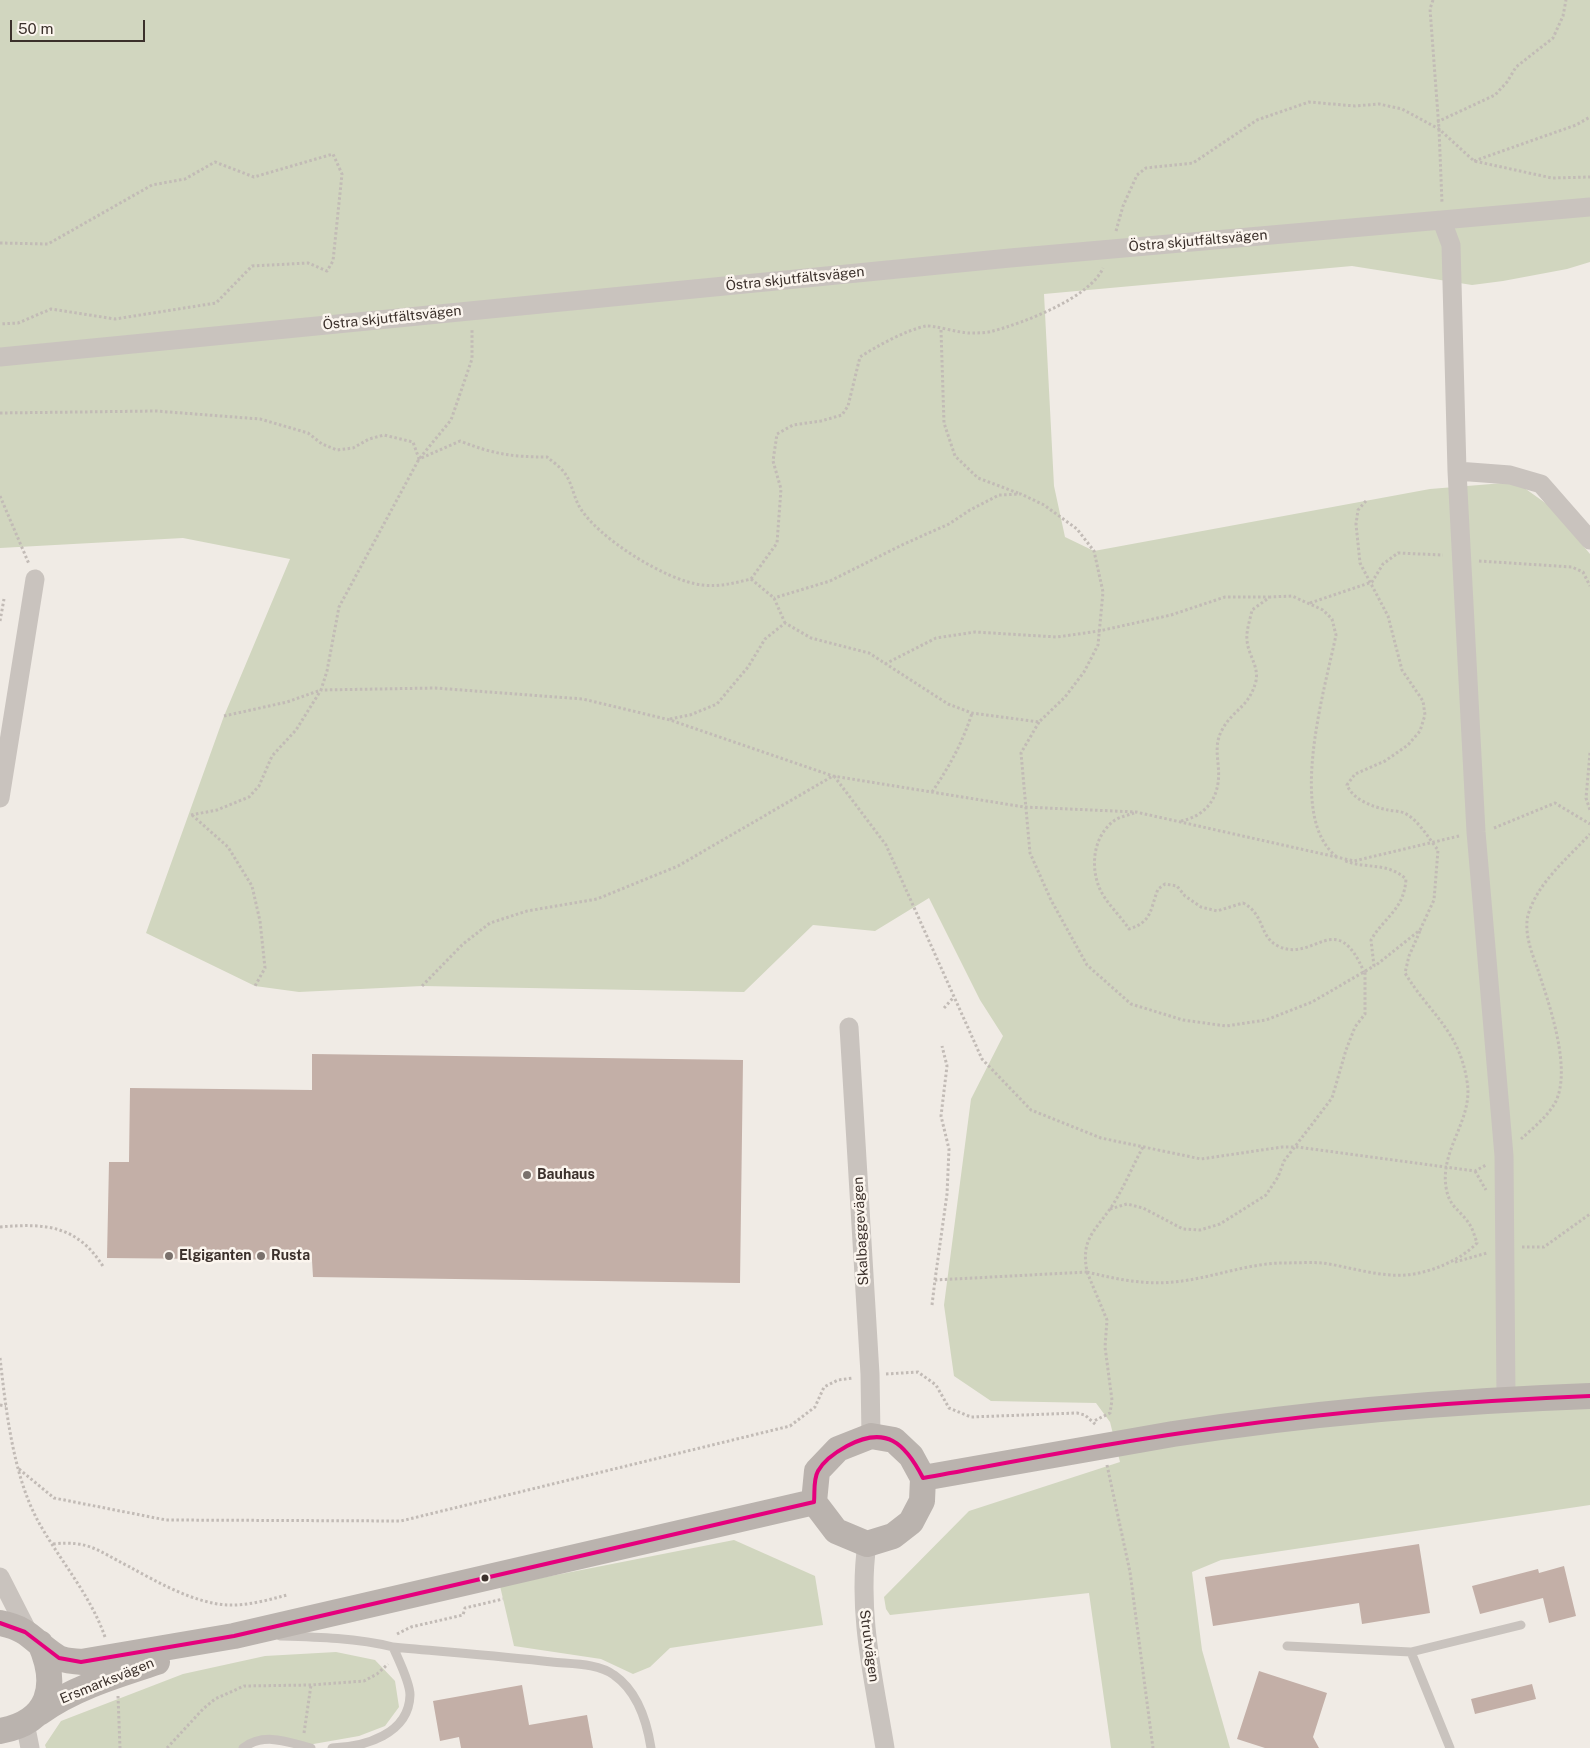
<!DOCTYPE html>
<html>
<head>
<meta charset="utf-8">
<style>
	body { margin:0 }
	#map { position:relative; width:1590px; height:1748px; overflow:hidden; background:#f0ebe5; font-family:"Public Sans",sans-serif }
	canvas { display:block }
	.scale { position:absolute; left:10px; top:20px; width:135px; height:22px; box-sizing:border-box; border:2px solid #3b302b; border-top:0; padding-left:6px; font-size:15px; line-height:18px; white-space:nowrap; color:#3b302b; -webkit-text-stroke:4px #fbf5ee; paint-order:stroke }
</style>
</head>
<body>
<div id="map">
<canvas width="1590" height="1748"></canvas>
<div class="scale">50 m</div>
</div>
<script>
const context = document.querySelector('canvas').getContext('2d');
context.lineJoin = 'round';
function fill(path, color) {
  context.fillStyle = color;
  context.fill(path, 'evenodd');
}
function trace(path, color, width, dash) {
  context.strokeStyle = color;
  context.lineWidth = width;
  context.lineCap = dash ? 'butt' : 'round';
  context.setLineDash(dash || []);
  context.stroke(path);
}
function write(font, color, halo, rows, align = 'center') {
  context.font = font + ' "Public Sans",sans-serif';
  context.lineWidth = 5;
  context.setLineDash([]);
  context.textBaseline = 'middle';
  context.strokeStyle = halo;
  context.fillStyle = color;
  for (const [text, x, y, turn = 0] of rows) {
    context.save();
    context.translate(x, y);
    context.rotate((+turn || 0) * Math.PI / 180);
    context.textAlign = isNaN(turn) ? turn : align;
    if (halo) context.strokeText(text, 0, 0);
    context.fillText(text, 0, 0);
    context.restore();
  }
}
fill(new Path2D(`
	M 0,0 L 1590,0 L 1590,262 L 1567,269 L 1503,281 L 1472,285 L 1352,266 L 1044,294 L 1054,486 L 1065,537 L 1094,551 L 1430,489 L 1516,482 L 1551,507 L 1590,554 L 1590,1505 L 1221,1560 L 1192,1572 L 1202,1650 L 1230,1748 L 1111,1748 L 1089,1593 L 890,1615 L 886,1609 L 884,1597 L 969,1511 L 1120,1462 L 1110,1422 L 1096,1403 L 991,1401 L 954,1376 L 944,1305 L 971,1099 L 1003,1036 L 980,1000 L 929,898 L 875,931 L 813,925 L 744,992 L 422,986 L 299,992 L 255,986 L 146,933 L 224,716 L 290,559 L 183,538 L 0,548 Z
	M 734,1540 L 815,1576 L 823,1625 L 670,1648 L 650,1667 L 633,1674 L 601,1659 L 514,1646 L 500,1586 Z
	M 336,1652 L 375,1660 L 395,1681 L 399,1707 L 385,1726 L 359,1736 L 302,1746 L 272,1738 L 243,1748 L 46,1748 L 45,1745 L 61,1721 L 183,1674 L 265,1656 Z`), '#d1d6bf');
fill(new Path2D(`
	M 312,1054 L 743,1060 L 740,1283 L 313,1277 L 312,1260 L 107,1258 L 109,1162 L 129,1162 L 130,1088 L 312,1090 Z
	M 1419,1544 L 1430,1613 L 1362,1624 L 1359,1603 L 1213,1626 L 1205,1577 Z
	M 1564,1566 L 1576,1616 L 1549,1623 L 1543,1598 L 1480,1614 L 1472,1586 L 1538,1569 L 1539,1573 Z
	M 1259,1671 L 1327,1693 L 1313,1737 L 1319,1748 L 1265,1748 L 1237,1739 Z
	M 1532,1684 L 1536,1699 L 1475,1714 L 1471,1699 Z
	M 522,1685 L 529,1725 L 587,1715 L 593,1748 L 461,1748 L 459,1737 L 440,1741 L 433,1701 Z`), '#c3afa7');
trace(new Path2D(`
	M 1433,0 L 1430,9 L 1439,129 L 1442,203
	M 1437,122 L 1495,95 L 1507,82 L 1516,67 L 1553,38 L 1563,16 L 1566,0
	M 1474,161 L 1576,125 L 1590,117
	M 1116,231 L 1123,206 L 1137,175 L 1146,168 L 1193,163 L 1257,120 L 1309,102 L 1355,106 L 1379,104 L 1402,109 L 1439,129 L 1474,161 L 1552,178 L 1590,177
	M 0,243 L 48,244 L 152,185 L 185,179 L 215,162 L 254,177 L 333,154 L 342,174 L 333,261 L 327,271 L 308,263 L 252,266 L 216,303 L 115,319 L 51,309 L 18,323 L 0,324
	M 941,330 L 944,423 L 955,456 L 978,478 L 1018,493
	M 0,413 L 156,411 L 260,419 L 308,433 L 322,444 L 337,450 L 353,448 L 369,439 L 384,435 L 413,442 L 419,459 L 460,441 C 493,454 512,457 547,457 C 553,462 562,468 566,475 C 572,484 574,497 579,506 C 597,538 667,581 702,585 C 720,587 734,583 751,579 L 777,543 L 781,489 L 773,461 L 777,434 L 793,425 L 821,421 L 842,415 L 848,406 L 860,357 C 877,346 906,330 926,326 C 933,325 959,333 970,333 C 978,333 986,333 993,331 C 1023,323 1090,298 1103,268
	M 0,496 L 29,564
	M 1366,501 L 1358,510 L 1356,524 L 1360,563 L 1388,616 L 1402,670 L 1423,701 L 1425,715 L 1420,731 L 1408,745 L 1385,761 L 1355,774 L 1347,785 C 1353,800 1373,807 1388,810 C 1393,811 1400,811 1404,813 C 1418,819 1429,839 1438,850 L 1434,900 L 1420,930 L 1375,966
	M 1479,561 L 1572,567 L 1583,572 L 1590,586
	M 751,579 L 774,598 L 785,623
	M 1310,603 L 1372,582 L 1383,564 L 1398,553 L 1443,555
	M 0,621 L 4,599
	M 885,664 L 936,638 L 975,632 L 1057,637 L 1099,631 L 1171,615 L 1225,597 L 1269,597
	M 224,716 L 287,702 L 321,690 L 327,671 L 339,607 L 419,459 L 451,420 L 472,359 L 472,329
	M 670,719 L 690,715 L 717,704 L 748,667 L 765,639 L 785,623 L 811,638 L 869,653 L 948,704 L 972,713 L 1039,722 L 1065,697 L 1084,672 L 1098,645 L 1103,592 L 1094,551 L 1077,529 L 1044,505 L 1021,494 L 999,495 L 970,510 L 949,524 L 904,544 L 830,581 L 774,598
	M 1039,722 L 1021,753 L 1030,853 L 1051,900 L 1087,965 L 1131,1004 L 1183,1020 L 1226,1026 L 1266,1020 L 1312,1002 L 1374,966 L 1371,940 C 1385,916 1404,910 1406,879 C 1386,861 1366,870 1343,860
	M 1590,753 L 1586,798 L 1590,810
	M 834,776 L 886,845 L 982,1059 L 1031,1110 L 1101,1138 L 1201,1159 L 1282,1147 L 1297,1147 L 1475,1171 L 1486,1165
	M 932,792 C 949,767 963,742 972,713
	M 1134,813 C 1128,815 1120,817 1115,820 C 1094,835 1090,864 1099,887 C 1105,902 1120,915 1129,929 C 1152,922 1150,910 1158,889 L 1165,884 L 1177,886 L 1185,896 L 1201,907 L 1217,911 L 1243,903 C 1265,914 1259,937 1278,946 C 1314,964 1336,906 1364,972
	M 191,815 L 217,810 L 249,797 L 259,786 L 272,756 L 296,730 L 321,690 L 435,688 L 583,699 L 670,720 L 833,776 L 1024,807 L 1136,812 L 1354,861 L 1459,836
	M 192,815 L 228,847 L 252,886 L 260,921 L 265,968 L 255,986
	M 1181,821 C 1201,817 1215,804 1218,783 C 1221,764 1212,748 1222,730 C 1233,709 1249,708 1256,681 C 1259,666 1248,655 1247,640 C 1246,631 1250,620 1252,610 L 1270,597 L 1292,596 L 1323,610 L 1332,619 L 1336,635 C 1325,689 1286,818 1337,857
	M 1494,828 L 1555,803 L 1590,824
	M 422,986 L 463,944 L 490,923 L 527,911 L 597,899 L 678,866 L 833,776
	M 944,1008 L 953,998
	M 1521,1139 C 1532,1129 1547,1117 1555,1103 C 1573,1069 1548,1001 1537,967 C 1531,951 1524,932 1528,915 C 1538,882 1567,859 1590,834
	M 1475,1171 L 1486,1190
	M 1110,1209 L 1127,1204 L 1143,1208 L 1183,1229 L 1200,1230 L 1220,1224 L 1266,1195 L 1278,1177 L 1284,1161 L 1332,1098 L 1346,1050 L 1355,1027 L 1365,1014 L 1365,971
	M 0,1227 C 45,1223 78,1225 104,1268
	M 1522,1247 L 1544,1247 L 1590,1214
	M 1455,1262 L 1487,1253
	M 1087,1272 C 1116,1279 1143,1285 1173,1282 C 1209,1279 1245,1264 1281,1263 C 1295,1263 1310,1262 1323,1263 C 1350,1267 1378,1277 1406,1275 C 1430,1273 1461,1260 1477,1243 C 1475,1237 1473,1230 1470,1225 C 1461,1210 1449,1208 1446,1187 C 1440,1149 1474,1119 1467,1081 C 1459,1030 1429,1013 1405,973 L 1409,956 L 1420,931
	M 1087,1272 L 1107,1320 L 1105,1347 L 1112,1400 L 1110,1413 L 1094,1421
	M 935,1280 L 947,1194 L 949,1149 L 941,1116 L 947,1066 L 942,1046
	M 932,1305 L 935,1280 L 1087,1272 C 1081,1240 1093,1233 1110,1209 C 1123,1190 1132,1167 1143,1147
	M 0,1358 C 6,1410 13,1475 38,1521 C 60,1561 90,1594 105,1637
	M 886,1374 L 918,1372 L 936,1385 L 949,1408 L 971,1417 L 1077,1413 L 1085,1415 L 1096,1425
	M 0,1405 L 6,1406
	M 1107,1465 L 1130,1572 L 1153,1748
	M 19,1469 L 54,1498 L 166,1520 L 401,1521 L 790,1426 L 815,1407 L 824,1387 L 838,1380 L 853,1378
	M 53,1544 C 89,1540 98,1551 128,1566 C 157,1582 194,1603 227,1605 C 247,1606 268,1600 287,1595
	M 397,1634 L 411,1627 L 463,1615 L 465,1608 L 503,1599
	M 118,1696 L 120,1748
	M 304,1733 L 311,1685
	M 167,1748 L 203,1709 L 215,1699 L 244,1686 L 311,1685 L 364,1681 L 377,1674 L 388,1664`), '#c2bbb6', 3, [2.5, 2.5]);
trace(new Path2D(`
	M 280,1636 C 317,1637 357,1638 393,1647 C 398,1659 410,1682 410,1695 C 409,1734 365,1747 332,1748
	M 1287,1646 L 1411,1652
	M 393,1647 C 446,1652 499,1656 552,1662 C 571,1664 598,1663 614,1675 C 637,1691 647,1722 651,1748
	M 243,1748 C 264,1732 288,1742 311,1748
	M 1450,1748 L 1411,1652 L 1521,1625`), '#c9c3be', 9);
trace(new Path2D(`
	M 1442,221 L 1451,245 L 1457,471 L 1476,832 L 1504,1156 L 1506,1399
	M 0,357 L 1010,258 L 1590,207
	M 1457,471 L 1510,475 L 1541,484 L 1590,540
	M 0,798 L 35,579
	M 849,1027 L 870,1374 L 871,1436
	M 867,1544 C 857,1613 874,1680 885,1748
	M 0,1577 L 28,1632
	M 25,1723 L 30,1748`), '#c9c3be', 19);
trace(new Path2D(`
	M 871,1436 L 894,1440 L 911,1456 L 923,1478 L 922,1501 L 911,1522 L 893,1536 L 867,1544 L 836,1531 L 814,1502 L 817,1471 L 838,1449 Z
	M 923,1478 C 1006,1463 1089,1448 1173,1434 C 1310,1413 1451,1401 1590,1396
	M 0,1623 C 31,1629 33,1642 57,1657 C 63,1661 74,1661 81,1662 L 234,1636 L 814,1502
	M 39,1713 C 73,1688 117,1675 157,1662
	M 0,1731 C 50,1722 59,1686 40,1643`), '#bab3ae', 26);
trace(new Path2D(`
	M 0,1623 L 25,1632 L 59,1658 L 81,1662 L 234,1636 L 814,1502 C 815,1492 813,1480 818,1471 C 824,1460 836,1452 847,1446 C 886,1425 905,1443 923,1478 C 1023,1460 1124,1440 1225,1427 C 1346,1410 1468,1401 1590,1396`), '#e5007d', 4);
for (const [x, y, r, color] of [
	[527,1175,5,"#7a716c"],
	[169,1256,5,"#7a716c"],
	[261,1256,5,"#7a716c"],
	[485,1578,4.5,"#3b302b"]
]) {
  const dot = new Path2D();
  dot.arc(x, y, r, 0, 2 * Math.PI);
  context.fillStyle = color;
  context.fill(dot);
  trace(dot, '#fbf5ee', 2);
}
write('14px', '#3b302b', '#fbf5ee', [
	["Östra skjutfältsvägen",1198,241,-5],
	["Östra skjutfältsvägen",795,279,-6],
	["Östra skjutfältsvägen",392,318,-6],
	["Skalbaggevägen",861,1231,-93],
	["Strutvägen",869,1646,82],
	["Ersmarksvägen",107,1681,-22]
]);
write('bold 14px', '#3b302b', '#fbf5ee', [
	["Bauhaus",537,1175],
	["Elgiganten",179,1256],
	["Rusta",271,1256]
], 'left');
</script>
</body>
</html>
